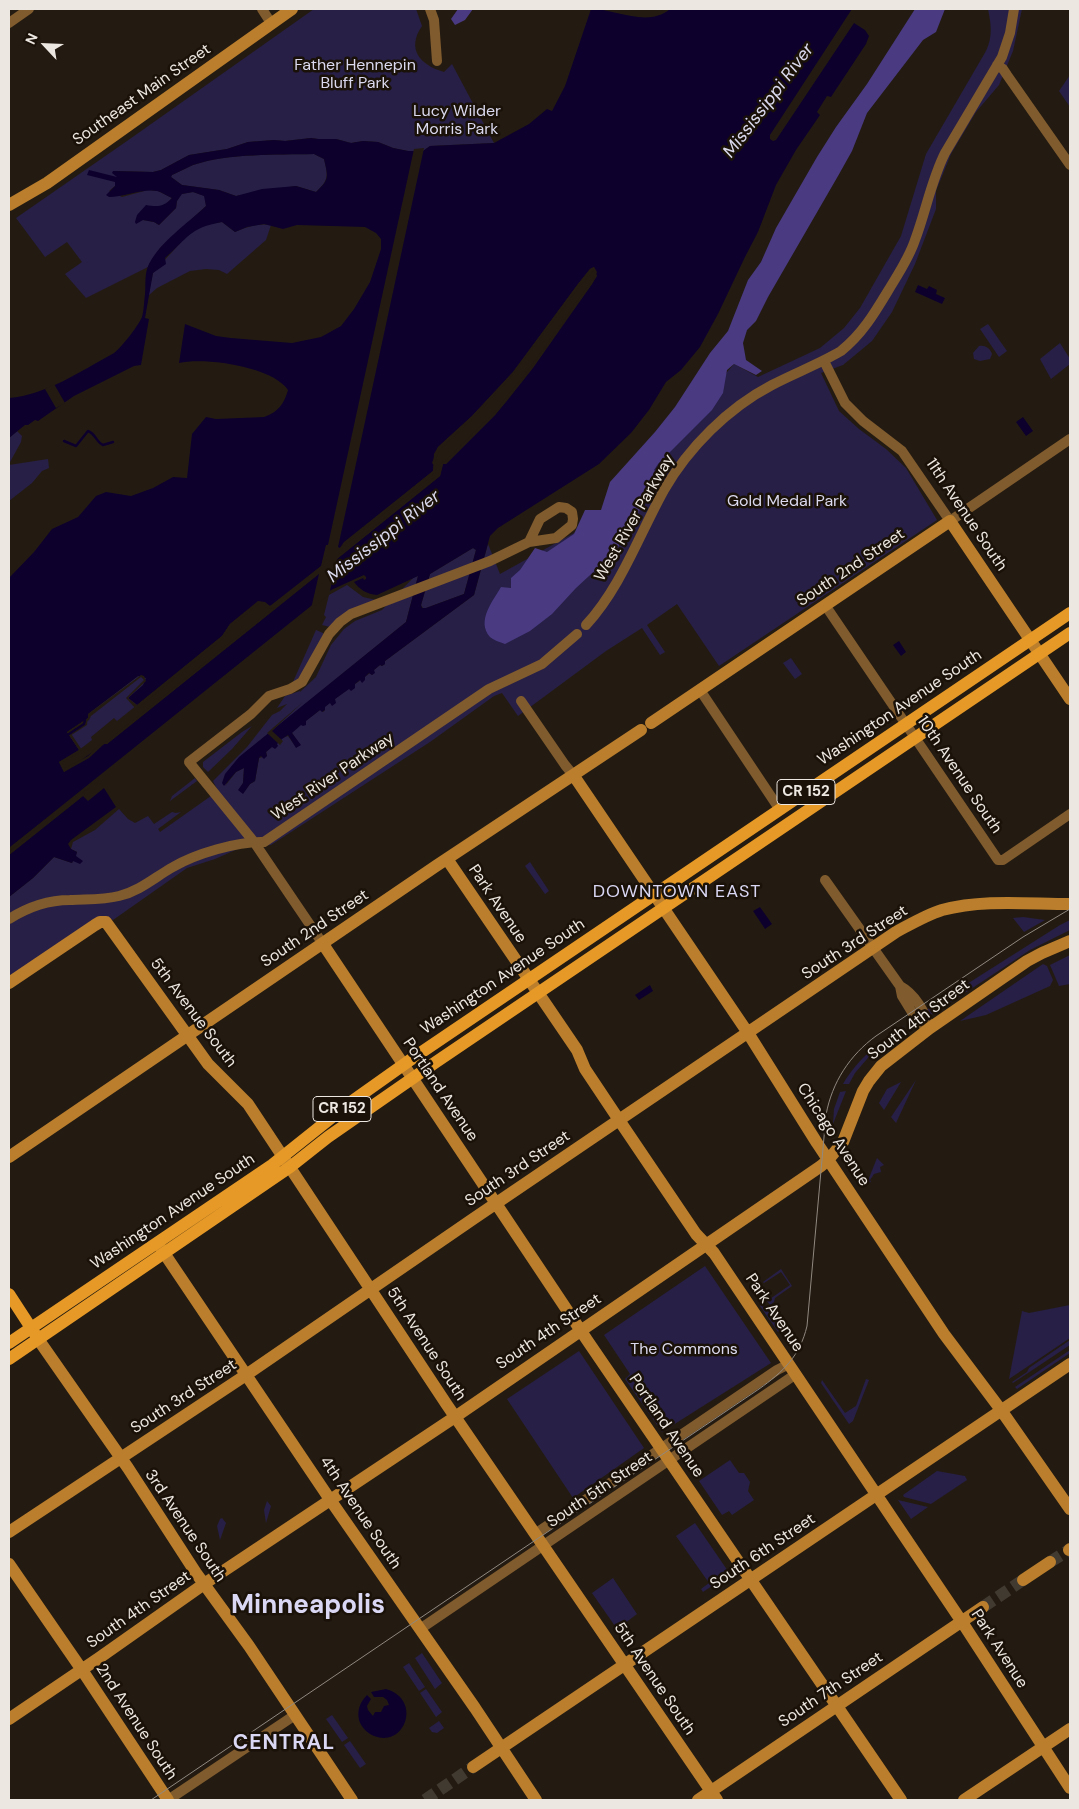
<!DOCTYPE html>
<html>
<head>
<meta charset="utf-8">
<style>
	body { margin:0 }
	#map { position:relative; width:1079px; height:1809px; overflow:hidden; background:#231b12; font-family:"DM Sans",sans-serif }
	canvas { display:block }
	.frame { position:absolute; inset:0; border:10px solid #ede7e1; pointer-events:none }
	.north { position:absolute; left:20px; top:20px; width:50px; height:50px; -webkit-text-stroke:4px #1a1209; paint-order:stroke; rotate:295deg; font-size:14px; font-weight:700; line-height:20px; text-align:center; color:#ede7e1 }
	.north::after { content:''; display:block; margin:auto; width:18px; height:22px; background:#ede7e1; clip-path:polygon(50% 0,100% 100%,50% 72%,0 100%) }
</style>
</head>
<body>
<div id="map">
<canvas width="1079" height="1809"></canvas>
<div class="frame"></div>
<div class="north">N</div>
</div>
<script>
const context = document.querySelector('canvas').getContext('2d');
context.lineJoin = 'round';
function fill(path, color) {
  context.fillStyle = color;
  context.fill(path, 'evenodd');
}
function trace(path, color, width, dash) {
  context.strokeStyle = color;
  context.lineWidth = width;
  context.lineCap = dash ? 'butt' : 'round';
  context.setLineDash(dash || []);
  context.stroke(path);
}
function write(font, color, halo, rows, align = 'center') {
  context.font = font + ' "DM Sans",sans-serif';
  context.lineWidth = 5;
  context.setLineDash([]);
  context.textBaseline = 'middle';
  context.strokeStyle = halo;
  context.fillStyle = color;
  for (const [text, x, y, turn = 0] of rows) {
    context.save();
    context.translate(x, y);
    context.rotate((+turn || 0) * Math.PI / 180);
    context.textAlign = isNaN(turn) ? turn : align;
    if (halo) context.strokeText(text, 0, 0);
    context.fillText(text, 0, 0);
    context.restore();
  }
}
fill(new Path2D(`
	M 314,9 L 416,9 L 422,26 C 406,49 420,65 444,72 L 452,64 L 494,143 L 430,146 L 423,151 L 408,151 L 393,148 L 378,142 L 363,141 L 351,143 L 336,139 L 318,139 L 311,138 L 285,141 L 274,140 L 248,142 L 227,149 L 189,155 L 161,170 L 153,172 L 113,171 L 118,176 L 115,186 L 109,191 L 122,197 L 148,190 L 158,191 L 172,198 L 166,204 L 158,207 L 143,220 L 154,222 L 159,225 L 176,208 L 177,201 L 181,194 L 193,192 L 205,196 L 206,206 L 160,248 L 148,267 L 86,298 L 65,274 L 82,262 L 67,242 L 45,257 L 16,218 L 127,141 Z
	M 988,9 L 1022,9 L 1013,51 L 999,85 L 976,112 L 951,154 L 936,191 L 936,209 L 915,264 L 892,312 L 872,341 L 843,365 L 821,373 L 839,411 L 859,429 L 886,449 L 906,468 L 937,520 L 719,666 L 677,604 L 647,625 L 665,652 L 660,655 L 642,628 L 606,651 L 518,716 L 502,693 L 494,696 L 430,742 L 271,845 L 240,848 L 215,859 L 187,868 L 113,920 L 108,917 L 9,976 L 9,897 L 33,878 L 54,857 L 72,863 L 77,852 L 71,849 L 73,842 L 95,830 L 119,809 L 128,819 L 135,823 L 148,816 L 154,824 L 172,812 L 176,813 L 181,812 L 158,829 L 160,832 L 218,791 L 213,781 L 247,747 L 272,715 L 280,711 L 287,704 L 277,708 L 285,696 L 300,691 L 300,692 L 316,677 L 331,645 L 344,629 L 355,621 L 382,610 L 414,577 L 418,576 L 406,622 L 239,758 L 225,786 L 236,772 L 244,768 L 243,783 L 239,790 L 243,793 L 250,784 L 255,781 L 259,758 L 267,756 L 266,752 L 282,738 L 288,736 L 296,747 L 300,745 L 292,733 L 292,731 L 320,710 L 323,712 L 325,710 L 324,707 L 370,673 L 372,675 L 374,670 L 380,665 L 382,666 L 385,664 L 385,661 L 474,595 L 488,544 L 500,574 L 601,518 L 734,364 L 758,377 L 820,348 L 844,328 L 860,308 L 901,236 L 926,154 L 986,51 C 993,36 991,24 988,9 Z
	M 1070,75 L 1070,107 L 1059,91 Z
	M 314,154 L 324,159 C 328,176 329,180 316,192 L 296,186 L 236,196 L 219,190 L 182,185 L 171,177 L 172,175 C 179,172 186,168 193,165 C 229,153 276,155 314,154 Z
	M 222,222 L 235,232 C 247,227 258,223 271,225 L 266,240 L 227,274 L 219,270 L 206,269 L 190,271 L 157,288 L 148,296 L 153,273 L 183,240 L 195,229 L 204,225 Z
	M 988,324 L 1007,351 L 999,357 L 980,329 Z
	M 1060,343 L 1070,359 L 1070,364 L 1051,379 L 1040,359 Z
	M 979,346 C 985,345 990,348 992,354 L 990,359 L 980,361 L 974,359 L 973,353 Z
	M 17,431 L 22,436 L 21,442 L 9,464 L 9,438 Z
	M 48,459 L 49,468 L 42,471 L 32,483 L 9,501 L 9,465 Z
	M 473,548 L 476,550 L 464,594 L 426,608 L 423,608 L 421,605 L 430,574 Z
	M 347,585 L 363,597 L 376,600 L 330,627 L 322,625 L 326,617 L 324,615 L 329,595 Z
	M 316,630 L 323,633 L 323,636 L 302,677 L 293,682 Z
	M 791,658 L 802,674 L 795,679 L 783,663 Z
	M 138,676 L 146,678 L 137,705 L 117,721 L 114,718 L 91,737 L 92,740 L 79,750 L 70,736 L 87,725 L 88,714 Z
	M 252,726 L 232,749 L 208,772 L 203,767 L 203,762 L 242,732 Z
	M 195,778 L 197,781 L 170,801 L 172,796 Z
	M 530,862 L 549,891 L 545,894 L 525,866 Z
	M 1023,917 L 1045,920 L 1024,932 L 1013,918 Z
	M 1070,920 L 1070,930 L 1030,950 L 933,1014 L 930,1015 L 926,1010 L 1060,925 Z
	M 1070,955 L 1070,984 L 1059,986 L 1050,965 Z
	M 1043,964 L 1047,966 L 1053,980 L 1050,986 L 986,1015 L 960,1021 Z
	M 905,1025 L 873,1052 L 855,1073 L 849,1084 L 843,1084 C 859,1057 880,1042 905,1025 Z
	M 916,1080 L 896,1123 L 891,1117 Z
	M 901,1082 L 884,1110 L 879,1103 L 887,1089 Z
	M 846,1091 L 833,1124 L 834,1109 L 840,1092 Z
	M 877,1158 L 884,1165 L 880,1167 L 881,1172 L 874,1174 L 870,1180 L 871,1182 L 867,1183 Z
	M 705,1266 L 771,1363 L 662,1432 L 625,1379 L 630,1374 L 604,1335 Z
	M 781,1269 L 792,1286 L 775,1298 L 774,1302 L 770,1305 L 767,1301 L 790,1285 L 781,1272 L 764,1283 L 763,1282 Z
	M 763,1303 L 781,1330 L 778,1332 L 760,1306 Z
	M 1070,1305 L 1070,1338 L 1009,1379 L 1022,1311 L 1029,1313 Z
	M 1070,1340 L 1070,1345 L 1013,1383 L 1012,1382 L 1027,1372 L 1029,1368 Z
	M 1070,1350 L 1070,1353 L 1017,1389 L 1015,1387 Z
	M 579,1351 L 644,1448 L 573,1498 L 507,1399 Z
	M 866,1379 L 869,1380 L 853,1421 L 849,1424 L 821,1383 L 822,1380 L 845,1413 L 856,1406 Z
	M 730,1460 L 739,1473 L 744,1473 L 750,1482 L 748,1491 L 754,1500 L 732,1515 L 729,1511 L 722,1515 L 699,1481 Z
	M 937,1471 L 965,1476 L 967,1480 L 931,1504 L 904,1497 L 903,1495 Z
	M 898,1500 L 928,1507 L 911,1519 Z
	M 267,1501 L 271,1506 L 266,1523 L 264,1510 Z
	M 222,1518 L 226,1523 L 220,1540 L 217,1526 L 220,1519 Z
	M 695,1523 L 730,1574 L 703,1592 L 701,1589 L 709,1583 L 676,1536 Z
	M 613,1578 L 637,1614 L 617,1629 L 592,1593 Z
	M 422,1653 L 442,1683 L 435,1689 L 415,1658 Z
	M 409,1663 L 425,1687 L 419,1691 L 403,1667 Z
	M 426,1689 L 442,1712 L 436,1717 L 420,1693 Z
	M 332,1715 L 348,1738 L 342,1742 L 326,1719 Z
	M 439,1721 L 444,1728 L 437,1733 L 432,1732 L 429,1728 Z
	M 350,1741 L 366,1764 L 360,1768 L 344,1745 Z`), '#271f46');
fill(new Path2D(`
	M 458,9 L 473,9 L 465,20 L 455,25 L 451,19 Z
	M 915,9 L 945,9 L 936,32 L 923,40 L 867,113 L 852,151 L 838,176 L 768,297 L 756,321 L 747,330 L 743,343 L 746,360 L 762,371 L 756,375 L 734,364 L 727,370 L 723,393 L 712,410 L 658,464 L 654,470 L 659,475 L 658,487 L 641,508 L 615,552 L 576,588 L 552,614 L 530,631 L 505,644 C 500,642 493,640 490,637 C 476,621 493,601 501,587 L 511,588 L 511,578 L 520,570 L 535,548 L 547,552 L 574,534 L 585,510 L 601,510 L 610,482 L 655,432 L 675,407 L 710,353 L 728,331 L 748,280 L 761,262 L 776,228 L 817,157 L 836,127 L 867,84 Z`), '#493a82');
fill(new Path2D(`
	M 591,9 C 617,9 647,28 670,9 L 852,9 L 770,135 L 770,139 L 773,141 L 776,140 L 854,23 L 865,30 L 869,36 L 866,44 L 831,97 L 827,96 L 817,112 L 820,115 L 796,150 L 776,185 L 758,232 L 745,257 L 718,314 L 700,347 L 681,370 L 666,382 L 649,410 L 631,433 L 599,464 L 498,528 L 490,536 L 474,595 L 385,661 L 385,664 L 382,666 L 380,665 L 374,670 L 375,673 L 372,675 L 369,673 L 365,677 L 365,680 L 362,683 L 360,680 L 355,684 L 355,688 L 351,691 L 349,689 L 335,699 L 336,703 L 332,706 L 330,703 L 325,707 L 325,710 L 322,712 L 320,710 L 306,721 L 306,725 L 303,726 L 301,725 L 292,733 L 301,745 L 296,748 L 288,735 L 282,739 L 277,744 L 278,746 L 275,749 L 272,747 L 266,752 L 267,756 L 264,759 L 261,756 L 259,758 L 255,781 L 250,784 L 243,794 L 238,790 L 243,783 L 244,768 L 236,772 L 224,786 L 222,783 L 225,774 L 239,757 L 406,622 L 418,576 L 377,595 C 367,594 360,590 354,582 L 363,578 L 364,580 L 366,579 L 366,577 L 364,575 L 331,590 L 9,848 L 9,578 L 34,552 L 52,529 L 78,517 L 96,496 L 106,492 L 131,496 L 153,488 L 173,477 L 187,478 L 192,434 L 206,417 L 216,419 L 264,417 C 278,412 284,404 288,390 C 273,367 206,357 179,363 L 185,324 L 216,336 L 231,338 L 292,343 L 321,337 L 341,326 L 354,309 L 370,282 L 381,249 L 381,239 L 376,233 L 365,227 L 297,225 L 283,229 L 264,224 L 247,227 L 235,232 L 222,222 C 189,228 188,238 165,258 L 166,264 L 153,273 L 145,318 L 149,319 L 141,365 L 134,366 L 74,396 L 38,421 L 35,420 L 28,425 L 25,425 L 9,438 L 9,398 C 46,395 81,371 114,353 C 122,347 138,326 142,317 C 144,310 144,301 145,294 C 146,284 144,274 149,264 C 160,242 188,223 206,206 L 204,196 L 193,192 L 182,194 L 177,201 L 176,208 L 159,225 L 154,222 L 143,220 L 136,224 L 135,222 L 137,215 L 146,205 C 157,207 164,207 172,198 C 167,196 162,192 157,191 C 144,188 124,197 109,197 L 106,195 L 115,186 L 115,182 L 87,175 L 89,170 L 117,177 L 112,173 L 113,171 L 153,172 L 161,170 L 189,155 L 227,149 L 248,142 L 274,140 L 285,141 L 311,138 L 318,139 L 336,139 L 351,143 L 363,141 L 378,142 L 393,148 L 408,151 L 423,151 L 430,146 L 494,143 L 529,124 L 547,109 L 552,111 L 565,86 ZM 314,154 L 324,159 C 328,177 330,179 316,192 L 296,186 L 262,189 L 236,196 L 219,190 L 182,185 L 171,177 L 172,175 C 179,172 186,168 193,165 C 230,153 276,155 314,154 ZM 594,267 L 597,276 L 592,284 L 533,368 L 506,402 L 495,415 L 446,464 L 443,464 L 440,476 L 107,744 L 104,744 L 64,772 L 59,762 L 79,750 L 67,732 L 88,718 L 88,714 L 138,676 L 146,678 L 143,685 L 128,698 L 137,705 L 222,636 L 230,624 L 258,602 L 270,606 L 277,602 L 336,554 L 344,542 L 433,471 L 434,454 L 438,447 L 472,416 L 513,372 L 578,284 L 590,269 ZM 473,548 L 476,550 L 464,594 L 426,608 L 422,608 L 421,605 L 430,574 Z
	M 918,285 L 927,289 L 929,286 L 937,290 L 936,294 L 945,298 L 942,304 L 915,292 Z
	M 1023,417 L 1033,431 L 1026,436 L 1016,422 Z
	M 899,641 L 906,652 L 901,656 L 893,645 Z
	M 104,788 L 116,807 L 71,840 L 68,844 L 71,849 L 77,852 L 76,856 L 83,861 L 80,864 L 73,861 L 72,863 L 54,857 L 33,878 L 9,897 L 9,855 L 83,796 L 88,801 Z
	M 760,907 L 772,924 L 765,929 L 753,911 Z
	M 650,985 L 653,991 L 639,1000 L 635,995 Z
	M 386,1689 C 422,1699 406,1748 374,1736 C 367,1733 361,1727 359,1720 C 357,1710 360,1702 367,1695 L 371,1699 L 367,1706 L 368,1710 L 373,1716 L 375,1712 L 381,1712 L 384,1706 L 389,1705 L 387,1700 L 383,1697 L 374,1697 L 371,1692 Z`), '#0d002c');
fill(new Path2D(`
	M 424,148 L 338,547 L 340,548 L 344,543 L 433,471 L 434,465 L 432,463 L 438,447 L 472,416 L 513,372 L 578,284 L 590,269 L 594,267 L 597,272 L 592,284 L 517,387 L 495,415 L 446,464 L 443,464 L 440,476 L 337,559 L 329,595 L 311,609 L 319,574 L 107,744 L 104,744 L 89,758 L 64,772 L 59,762 L 79,750 L 67,732 L 88,718 L 88,714 L 141,675 L 144,676 L 146,681 L 128,698 L 137,705 L 222,636 L 230,624 L 258,601 L 265,602 L 270,606 L 321,566 L 326,545 L 328,545 L 414,149 ZM 594,270 L 594,275 L 590,283 L 531,366 L 493,414 L 445,461 L 442,462 L 438,474 L 339,555 L 346,544 L 435,473 L 437,465 L 435,462 L 440,449 L 474,418 L 514,373 L 580,286 ZM 259,604 L 263,604 L 267,608 L 270,609 L 277,605 L 106,742 L 102,742 L 88,756 L 65,768 L 62,763 L 82,750 L 70,732 L 89,720 L 91,716 L 141,677 L 144,680 L 126,698 L 135,708 L 138,708 L 224,638 L 232,626 Z
	M 54,384 L 65,403 L 56,408 L 45,389 Z
	M 303,702 L 272,731 L 283,741 L 280,745 L 267,733 Z
	M 98,778 L 100,780 L 82,793 L 85,794 L 83,796 L 9,855 L 9,852 L 32,833 L 9,851 L 9,848 Z`), '#231b12');
trace(new Path2D(`
	M 64,441 L 76,446 L 88,431 C 96,434 96,442 103,445 L 113,442
	M 69,734 L 84,724 L 85,720`), '#0d002c', 2.5);
trace(new Path2D(`
	M 1050,1562 L 1069,1550
	M 983,1607 L 1023,1580
	M 425,1800 L 473,1767`), '#413a31', 12, [12, 6]);
trace(new Path2D(`
	M 262,9 L 271,23
	M 430,9 L 434,20 L 437,61
	M 9,23 L 29,9
	M 997,65 L 1003,69 L 1007,75 L 1070,165
	M 824,361 L 845,403 L 863,421 L 902,451 L 950,521 L 1070,439
	M 825,605 L 998,860 L 1003,860 L 1070,814
	M 586,625 C 621,587 639,535 664,490 C 689,447 728,408 772,385 C 795,373 819,364 841,351 C 865,332 878,307 894,281 C 902,268 910,255 915,240 C 926,211 931,181 945,153 L 1002,57 L 1010,33 L 1014,9
	M 700,690 L 780,810
	M 521,701 L 565,765 L 574,776
	M 825,880 L 900,986 C 915,994 925,1012 930,1028
	M 9,919 C 28,907 47,900 70,900 C 87,899 103,900 119,896 C 140,891 155,877 173,867 C 195,854 238,841 264,842 L 489,689 L 542,664 L 577,634
	M 323,944 L 254,842 L 189,762 L 251,714 L 269,696 L 290,689 L 302,682 L 329,634 L 340,622 L 351,614 L 490,561 L 529,542 L 556,538 L 572,525 L 573,519 L 572,512 L 566,508 L 559,507 L 540,519 L 529,542
	M 900,986 L 902,996 L 918,1022 L 930,1028
	M 535,1534 L 777,1370 L 789,1364
	M 420,1629 L 796,1374
	M 168,1800 L 295,1715`), '#805b2d', 10);
trace(new Path2D(`
	M 9,205 L 47,183 L 292,9
	M 651,723 L 950,521 L 1070,699
	M 574,776 L 748,1033 L 817,1143 L 944,1334 L 1001,1410 L 1070,1509
	M 447,859 L 577,1050 L 585,1069 L 619,1120 L 696,1234 L 714,1253 L 962,1622 L 1070,1788
	M 323,944 L 587,1340 L 901,1800
	M 9,983 L 95,925 L 100,922 L 106,922 L 208,1064 L 248,1104 L 447,1405 L 717,1800
	M 9,1157 L 436,866 L 641,730
	M 158,1244 L 331,1501 L 475,1708 L 536,1800
	M 38,1339 L 128,1468 L 196,1573 L 249,1646 L 352,1800
	M 9,1532 L 246,1375 L 473,1219 L 896,932 C 911,924 926,915 942,910 C 983,899 1028,904 1070,904
	M 1069,1550 L 1070,1549
	M 9,1564 L 82,1670 L 168,1800
	M 1023,1580 L 1050,1562
	M 9,1719 L 99,1658 L 204,1584 L 455,1417 L 821,1166 L 829,1159 L 843,1142 L 863,1091 L 869,1081 L 881,1066 L 930,1028 L 1027,961 L 1042,953 L 1070,941
	M 473,1767 L 1070,1364
	M 698,1800 L 983,1607
	M 964,1800 L 1070,1729`), '#ba7e2c', 12);
trace(new Path2D(`
	M 9,1294 L 35,1334
	M 9,1343 L 272,1165 L 351,1102 L 413,1058 L 1070,613
	M 9,1359 L 290,1167 L 328,1137 L 436,1062 L 1070,633`), '#e69926', 12);
trace(new Path2D(`
	M 151,1800 L 759,1389 C 783,1372 800,1356 807,1326 L 826,1115 C 832,1082 850,1055 876,1036 L 1023,937 L 1070,909`), '#908981', 1);
for (const [x, y, w] of [
	[806,792,58],
	[342,1109,58]
]) {
  const box = new Path2D();
  box.roundRect(x - w / 2, y - 12.5, w, 25, 4);
  context.fillStyle = '#1a1209';
  context.fill(box);
  trace(box, '#ede7e1', 1);
}
write('bold 15px', '#ede7e1', null, [
	["CR 152",806,792],
	["CR 152",342,1109]
]);
write('16px', '#dbd9ef', '#1a1209', [
	["Father Hennepin",355,66],
	["Bluff Park",355,84],
	["Lucy Wilder",457,112],
	["Morris Park",457,130],
	["Gold Medal Park",787,502],
	["The Commons",684,1350]
]);
write('16px', '#ede7e1', '#1a1209', [
	["Southeast Main Street",142,95,-35],
	["11th Avenue South",966,515,56],
	["West River Parkway",635,518,-60],
	["South 2nd Street",851,568,-34],
	["Washington Avenue South",900,708,-34],
	["10th Avenue South",959,775,56],
	["West River Parkway",333,777,-34],
	["Park Avenue",497,904,56],
	["South 2nd Street",315,929,-34],
	["South 3rd Street",855,943,-33],
	["Washington Avenue South",503,977,-34],
	["5th Avenue South",193,1013,53],
	["South 4th Street",919,1020,-37],
	["Portland Avenue",440,1090,56],
	["Chicago Avenue",833,1135,57],
	["South 3rd Street",518,1169,-34],
	["Washington Avenue South",173,1212,-34],
	["Park Avenue",774,1313,56],
	["South 4th Street",549,1332,-34],
	["5th Avenue South",426,1344,57],
	["South 3rd Street",184,1397,-33],
	["Portland Avenue",666,1426,56],
	["South 5th Street",600,1490,-34],
	["4th Avenue South",360,1513,56],
	["3rd Avenue South",185,1526,56],
	["South 6th Street",763,1552,-34],
	["South 4th Street",139,1610,-35],
	["Park Avenue",999,1649,57],
	["5th Avenue South",654,1679,56],
	["South 7th Street",831,1690,-34],
	["2nd Avenue South",136,1722,57]
]);
write('italic 18px', '#dad8ed', '#1a1209', [
	["Mississippi River",769,101,-53],
	["Mississippi River",384,537,-38]
]);
context.letterSpacing = '1px';
write('18px', '#dad7f4', '#1a1209', [
	["DOWNTOWN EAST",677,892]
]);
context.letterSpacing = '0px';
context.letterSpacing = '1px';
write('bold 21px', '#dad7f4', '#1a1209', [
	["CENTRAL",284,1743]
]);
context.letterSpacing = '0px';
write('bold 26px', '#dad7f4', '#1a1209', [
	["Minneapolis",308,1606]
]);
</script>
</body>
</html>
